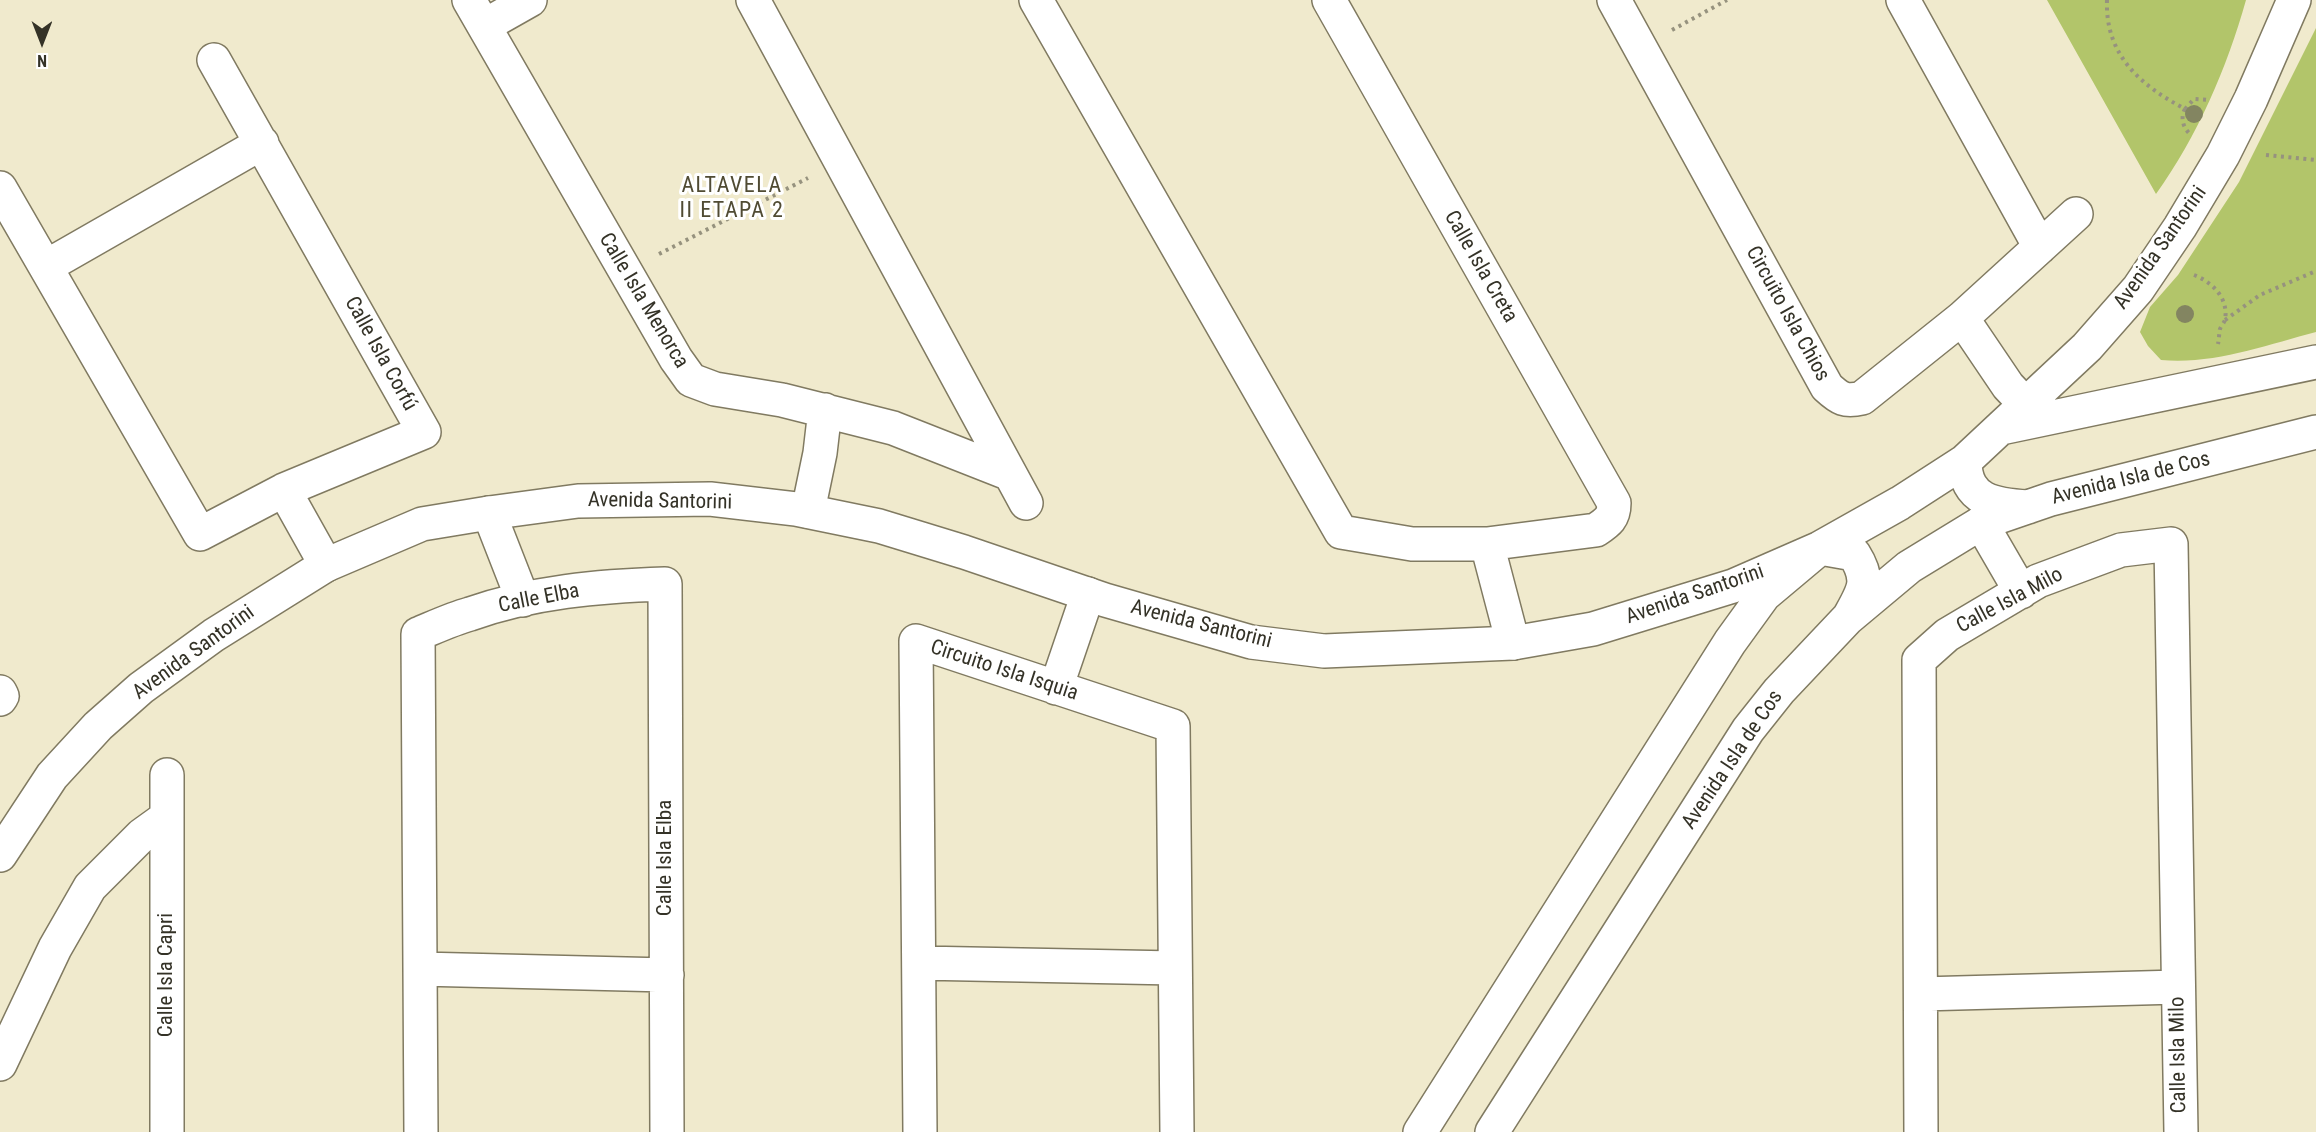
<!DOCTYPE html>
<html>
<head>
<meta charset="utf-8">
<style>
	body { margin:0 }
	#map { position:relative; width:2316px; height:1132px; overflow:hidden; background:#f0eacd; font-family:"Roboto Condensed",sans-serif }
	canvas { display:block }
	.north { position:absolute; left:12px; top:12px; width:60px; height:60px; -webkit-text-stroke:4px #fff; paint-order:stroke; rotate:180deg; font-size:16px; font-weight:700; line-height:24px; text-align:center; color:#343227 }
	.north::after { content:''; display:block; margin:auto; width:21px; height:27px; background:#343227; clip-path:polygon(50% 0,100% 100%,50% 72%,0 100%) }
</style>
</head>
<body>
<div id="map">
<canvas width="2316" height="1132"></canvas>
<div class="north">N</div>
</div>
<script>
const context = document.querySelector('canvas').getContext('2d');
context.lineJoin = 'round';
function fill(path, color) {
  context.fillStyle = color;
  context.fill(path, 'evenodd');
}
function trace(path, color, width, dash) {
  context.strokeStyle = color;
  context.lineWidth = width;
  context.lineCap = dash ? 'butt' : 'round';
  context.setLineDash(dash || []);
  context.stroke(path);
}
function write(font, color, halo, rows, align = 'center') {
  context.font = font + ' "Roboto Condensed",sans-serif';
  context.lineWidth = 6;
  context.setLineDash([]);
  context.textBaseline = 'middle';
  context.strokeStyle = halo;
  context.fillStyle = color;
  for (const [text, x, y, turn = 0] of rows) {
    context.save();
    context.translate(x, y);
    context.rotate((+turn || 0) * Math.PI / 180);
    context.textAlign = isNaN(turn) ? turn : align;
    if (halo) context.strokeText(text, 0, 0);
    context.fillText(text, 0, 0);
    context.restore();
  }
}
fill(new Path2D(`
	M 2047,0 L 2246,0 C 2227,68 2197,137 2156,194 Z
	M 2316,28 L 2316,332 C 2266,345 2213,365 2161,360 L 2148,346 L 2140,332 L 2150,307 L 2178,275 L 2239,182 Z`), '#b2c56a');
const street = new Path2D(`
	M 469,0 L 676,359 L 691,380 L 715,389 L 782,400 L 893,428 L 1010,474
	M 753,0 L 1026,503
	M 1036,0 L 1341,532 L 1412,544 L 1487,544 L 1596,530 C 1608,522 1614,518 1614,503 L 1329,0
	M 1614,0 L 1827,387 C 1840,399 1845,402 1862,398 L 1962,318 L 2076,214
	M 1903,0 L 2040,247
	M 484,26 L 530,0
	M 0,188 L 200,534 L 284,490 L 424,432 L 214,60
	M 47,266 L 262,143
	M 1962,318 L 2008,386 L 2026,405
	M 284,490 L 326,565
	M 808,511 L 820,453 L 825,410
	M 489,513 L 523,600
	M 1981,523 L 2021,592
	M 1487,544 L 1513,643
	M 1056,688 L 1088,594
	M 0,692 L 2,696 L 0,699
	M 167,775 L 167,1132
	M 919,963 L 1175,968
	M 420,969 L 667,975
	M 1921,994 L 2178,987
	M 0,1064 L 55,948 L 90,887 L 142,835 L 167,817
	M 421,1132 L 418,634 C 435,627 452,619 470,614 C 532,592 599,586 665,584 L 667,1132
	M 920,1132 L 916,641 L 1173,726 L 1177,1132
	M 1921,1132 L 1919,660 L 1947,635 L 2038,581 L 2121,550 L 2171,544 L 2181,1132`);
const secondary = new Path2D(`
	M 2001,428 L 2316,362
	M 1965,461 C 1965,501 1995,505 2028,507
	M 0,855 L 52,776 L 98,726 L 141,688 L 214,635 L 326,565 L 422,524 L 489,513 L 578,501 L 710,499 L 796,509 L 879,526 L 964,552 L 1105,600 L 1251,642 L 1324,651 L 1513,643 L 1593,629 L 1733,586 L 1820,548 L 1900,503 L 1965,461 L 2087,347 L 2138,289 L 2180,227 L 2223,155 L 2251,99 L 2294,0
	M 1420,1132 L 1730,642 L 1764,595 L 1820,548 L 1854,554 C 1871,581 1864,590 1849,617
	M 1492,1132 L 1748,730 L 1779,691 L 1848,618 L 1909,567 L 1981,523 L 2051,499 L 2316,432`);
trace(street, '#807a61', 36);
trace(secondary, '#807a61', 36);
trace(new Path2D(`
	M 2107,0 C 2105,55 2140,85 2185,109 C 2180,118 2183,128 2191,135
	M 1672,30 L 1727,0
	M 2185,109 L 2194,99 L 2209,100
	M 2266,155 L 2316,160
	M 659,254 L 808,178
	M 2194,275 C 2212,282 2229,298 2225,320 C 2224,323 2221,326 2220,329 C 2219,334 2219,339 2218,344
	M 2225,320 L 2260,295 L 2316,271`), '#96927e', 4, [3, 4.5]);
trace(street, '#fff', 33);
trace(secondary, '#fff', 33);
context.fillStyle = '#838561';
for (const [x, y] of [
	[2194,114],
	[2185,314]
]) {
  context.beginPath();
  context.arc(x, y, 9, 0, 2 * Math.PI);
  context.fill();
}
write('21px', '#343227', '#fff', [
	["Avenida Santorini",2161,248,-55],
	["Calle Isla Creta",1480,267,60],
	["Calle Isla Menorca",643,301,59],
	["Circuito Isla Chios",1787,314,61],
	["Calle Isla Corfú",380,354,61],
	["Avenida Isla de Cos",2131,479,-14],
	["Avenida Santorini",660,502,1],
	["Avenida Santorini",1695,595,-19],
	["Calle Elba",539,599,-11],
	["Calle Isla Milo",2010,601,-28],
	["Avenida Santorini",1201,625,14],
	["Avenida Santorini",194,653,-36],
	["Circuito Isla Isquia",1004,671,18],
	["Avenida Isla de Cos",1733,760,-56],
	["Calle Isla Elba",666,858,-90],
	["Calle Isla Capri",167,975,-90],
	["Calle Isla Milo",2179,1055,-91]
]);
context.letterSpacing = '1.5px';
write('22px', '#504b33', '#fff', [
	["ALTAVELA",732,186],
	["II ETAPA 2",732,211]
]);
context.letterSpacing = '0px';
</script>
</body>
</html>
